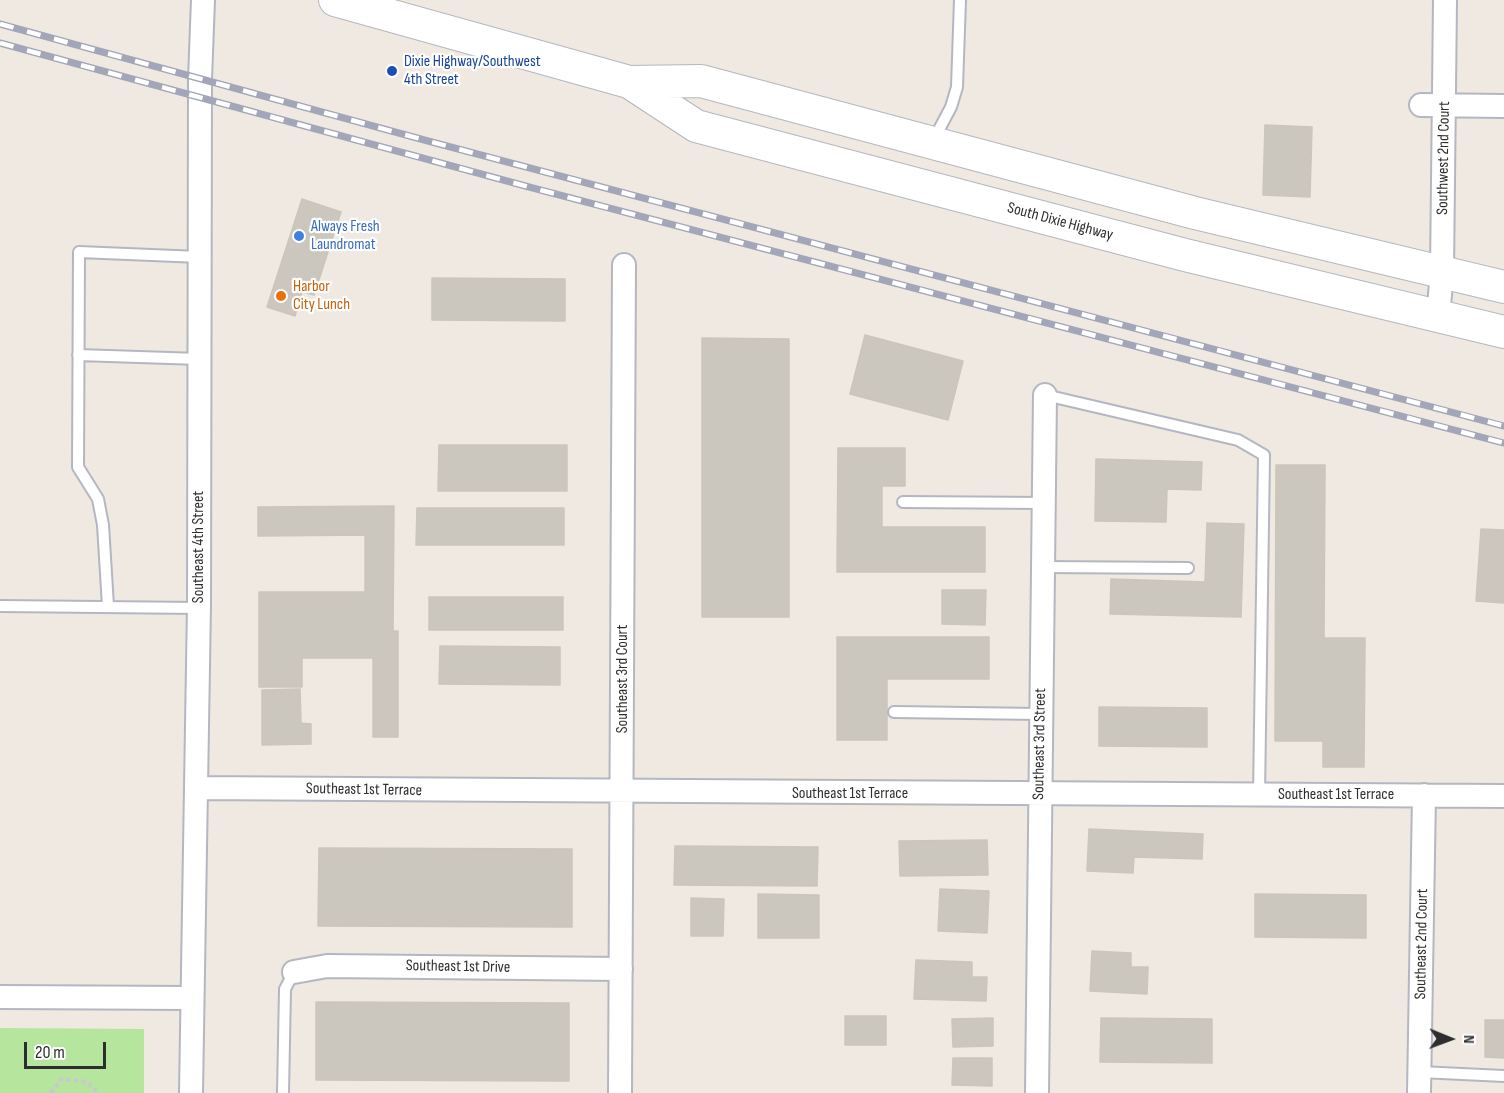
<!DOCTYPE html>
<html>
<head>
<meta charset="utf-8">
<style>
	body { margin:0 }
	#map { position:relative; width:1504px; height:1093px; overflow:hidden; background:#efe9e1; font-family:"Sofia Sans Condensed",sans-serif }
	canvas { display:block }
	.north { position:absolute; left:1420px; top:1009px; width:60px; height:60px; -webkit-text-stroke:4px #fff; paint-order:stroke; rotate:91deg; font-size:16px; font-weight:700; line-height:24px; text-align:center; color:#2e2e2e }
	.north::after { content:''; display:block; margin:auto; width:21px; height:27px; background:#2e2e2e; clip-path:polygon(50% 0,100% 100%,50% 72%,0 100%) }
	.scale { position:absolute; left:24px; top:1042px; width:82px; height:27px; box-sizing:border-box; border:3px solid #2e2e2e; border-top:0; padding-left:8px; font-size:18px; line-height:21px; white-space:nowrap; color:#2e2e2e; -webkit-text-stroke:4px #fff; paint-order:stroke }
</style>
</head>
<body>
<div id="map">
<canvas width="1504" height="1093"></canvas>
<div class="north">N</div>
<div class="scale">20 m</div>
</div>
<script>
const context = document.querySelector('canvas').getContext('2d');
context.lineJoin = 'round';
function fill(path, color) {
  context.fillStyle = color;
  context.fill(path, 'evenodd');
}
function trace(path, color, width, dash) {
  context.strokeStyle = color;
  context.lineWidth = width;
  context.lineCap = dash ? 'butt' : 'round';
  context.setLineDash(dash || []);
  context.stroke(path);
}
function write(font, color, halo, rows, align = 'center') {
  context.font = font + ' "Sofia Sans Condensed",sans-serif';
  context.lineWidth = 4.5;
  context.setLineDash([]);
  context.textBaseline = 'middle';
  context.strokeStyle = halo;
  context.fillStyle = color;
  for (const [text, x, y, turn = 0] of rows) {
    context.save();
    context.translate(x, y);
    context.rotate((+turn || 0) * Math.PI / 180);
    context.textAlign = isNaN(turn) ? turn : align;
    if (halo) context.strokeText(text, 0, 0);
    context.fillText(text, 0, 0);
    context.restore();
  }
}
fill(new Path2D(`
	M 0,1028 L 144,1029 L 144,1093 L 0,1093 Z`), '#b6e59e');
const building = new Path2D(`
	M 1265,125 L 1312,127 L 1310,197 L 1263,195 Z
	M 302,199 L 341,212 L 314,295 L 302,292 L 295,316 L 267,307 Z
	M 432,278 L 565,279 L 565,321 L 432,320 Z
	M 865,335 L 963,361 L 948,420 L 850,394 Z
	M 702,338 L 789,339 L 789,617 L 702,617 Z
	M 439,445 L 567,445 L 567,491 L 438,491 Z
	M 838,448 L 905,448 L 905,486 L 882,486 L 882,527 L 985,527 L 985,572 L 837,572 Z
	M 1096,459 L 1202,462 L 1201,490 L 1167,489 L 1166,522 L 1095,521 Z
	M 1276,465 L 1325,465 L 1324,638 L 1365,638 L 1364,767 L 1323,767 L 1323,741 L 1275,741 Z
	M 394,506 L 393,631 L 398,631 L 398,737 L 373,737 L 373,658 L 302,658 L 302,687 L 259,687 L 259,592 L 365,592 L 365,535 L 258,536 L 258,507 Z
	M 417,508 L 564,508 L 564,545 L 416,545 Z
	M 1207,523 L 1244,524 L 1241,617 L 1110,614 L 1111,579 L 1205,582 Z
	M 1481,529 L 1504,530 L 1504,603 L 1476,601 Z
	M 942,590 L 986,590 L 985,625 L 942,624 Z
	M 429,597 L 563,597 L 563,630 L 429,630 Z
	M 837,637 L 989,637 L 989,679 L 887,679 L 887,740 L 837,740 Z
	M 440,646 L 560,647 L 560,685 L 439,684 Z
	M 300,689 L 301,723 L 311,724 L 311,744 L 262,745 L 262,690 Z
	M 1099,707 L 1207,708 L 1207,747 L 1099,746 Z
	M 1089,829 L 1203,834 L 1202,859 L 1134,857 L 1133,873 L 1087,871 Z
	M 987,840 L 988,875 L 900,876 L 899,841 Z
	M 675,846 L 818,847 L 817,886 L 674,885 Z
	M 319,848 L 572,849 L 572,927 L 318,926 Z
	M 940,889 L 989,891 L 987,933 L 938,931 Z
	M 758,894 L 819,895 L 819,938 L 758,938 Z
	M 1255,894 L 1366,895 L 1366,938 L 1255,937 Z
	M 691,898 L 724,899 L 723,936 L 691,936 Z
	M 1092,951 L 1131,953 L 1131,967 L 1148,967 L 1147,994 L 1090,991 Z
	M 916,960 L 972,962 L 972,977 L 987,977 L 986,1001 L 914,999 Z
	M 316,1002 L 569,1003 L 569,1081 L 316,1080 Z
	M 845,1016 L 886,1016 L 886,1045 L 845,1045 Z
	M 993,1018 L 993,1046 L 953,1047 L 952,1019 Z
	M 1101,1018 L 1212,1019 L 1212,1063 L 1100,1062 Z
	M 1485,1020 L 1504,1020 L 1504,1058 L 1485,1057 Z
	M 953,1058 L 992,1058 L 992,1086 L 952,1085 Z`);
fill(building, '#cbc7bf');
trace(building, '#cbc5ba', 1.5);
const lane = new Path2D(`
	M 933,141 L 951,107 L 957,87 L 960,0
	M 78,355 L 200,359
	M 1045,395 L 1238,440 L 1264,455 L 1259,795
	M 903,502 L 1044,503
	M 1043,567 L 1188,568
	M 0,606 L 199,608
	M 108,606 L 103,525 L 98,499 L 78,467 L 79,252 L 200,257
	M 894,712 L 1040,714
	M 1420,1072 L 1504,1076
	M 283,1093 L 285,989 L 294,972`);
const street = new Path2D(`
	M 1421,105 L 1504,106
	M 1438,317 L 1442,272 L 1445,0
	M 196,788 L 1504,796
	M 294,972 L 327,966 L 621,969
	M 0,997 L 192,998
	M 191,1093 L 199,604 L 200,79 L 203,0
	M 620,1093 L 624,265
	M 1037,1093 L 1045,395
	M 1419,1093 L 1424,795`);
const secondary = new Path2D(`
	M 335,0 L 629,82 L 701,81 L 1195,213 L 1504,287
	M 629,82 L 696,126 L 1185,255 L 1504,332`);
trace(lane, '#b4b7c1', 14);
trace(street, '#b4b7c1', 26);
trace(secondary, '#b4b7c1', 34);
trace(new Path2D(`
	M 51,1093 L 61,1079 L 87,1082 L 98,1093`), '#c9c9c9', 4, [4.5, 3]);
trace(lane, '#fff', 10);
trace(street, '#fff', 22);
trace(secondary, '#fff', 32);
const rail = new Path2D(`
	M 0,24 L 428,141 L 1504,426
	M 0,43 L 529,187 L 1504,443`);
trace(rail, '#a3a6b8', 7);
trace(rail, '#fff', 4.5, [14]);
for (const [x, y, r, color] of [
	[392,71,6,"#1a4fb4"],
	[299,236,6,"#3f7fe0"],
	[281,296,6,"#e8710a"]
]) {
  const dot = new Path2D();
  dot.arc(x, y, r, 0, 2 * Math.PI);
  context.fillStyle = color;
  context.fill(dot);
  trace(dot, '#fff', 2);
}
write('16px', '#164399', '#fff', [
	["Dixie Highway/Southwest",404,62],
	["4th Street",404,80]
], 'left');
write('16px', '#2e2e2e', '#fff', [
	["Southwest 2nd Court",1444,158,-89],
	["South Dixie Highway",1060,222,15],
	["Southeast 4th Street",199,547,-90],
	["Southeast 3rd Court",623,679,-90],
	["Southeast 3rd Street",1040,744,-89],
	["Southeast 1st Terrace",364,790,1],
	["Southeast 1st Terrace",850,794],
	["Southeast 1st Terrace",1336,795],
	["Southeast 2nd Court",1422,944,-89],
	["Southeast 1st Drive",458,967,1]
]);
write('16px', '#366cbe', '#fff', [
	["Always Fresh",311,227],
	["Laundromat",311,245]
], 'left');
write('16px', '#c56008', '#fff', [
	["Harbor",293,287],
	["City Lunch",293,305]
], 'left');
</script>
</body>
</html>
